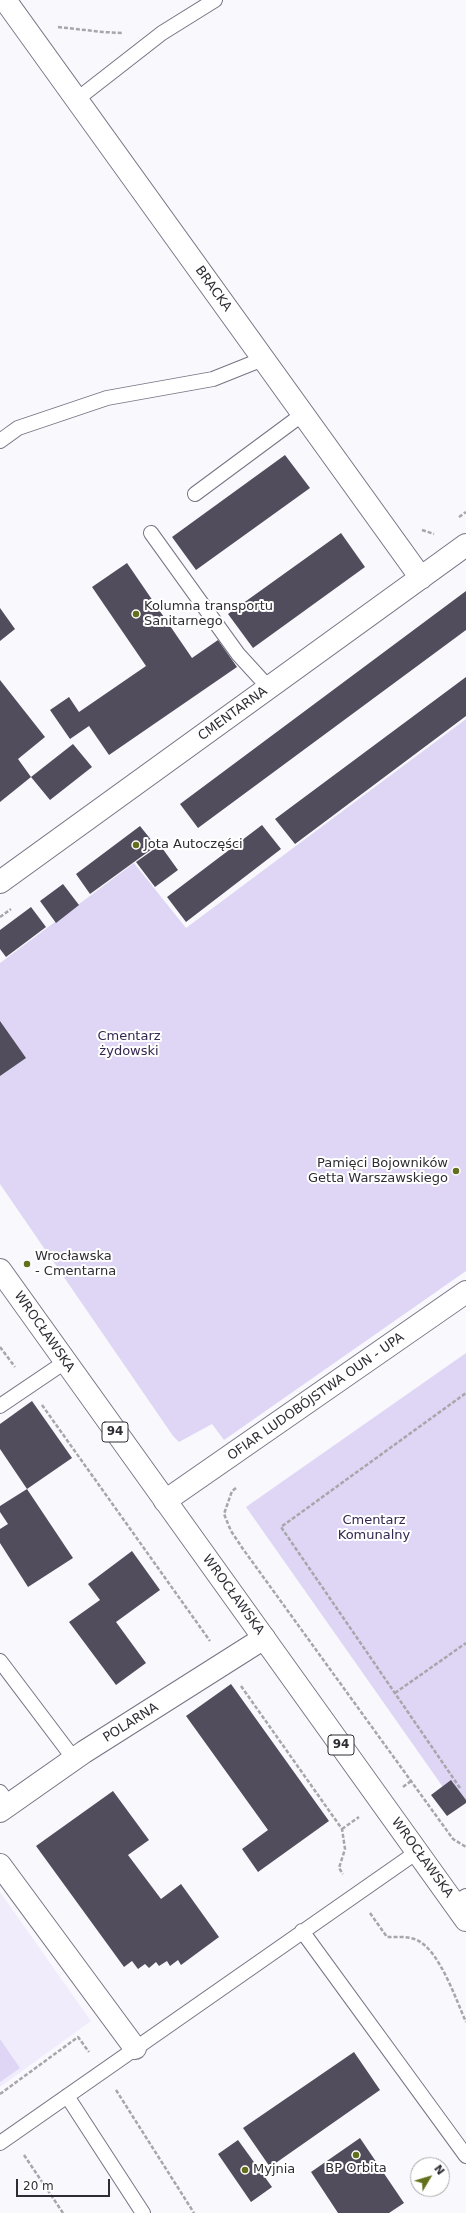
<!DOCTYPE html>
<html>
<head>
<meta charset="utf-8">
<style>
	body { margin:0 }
	#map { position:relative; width:466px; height:2213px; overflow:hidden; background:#f9f8fc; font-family:"DejaVu Sans",sans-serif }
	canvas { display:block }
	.north { position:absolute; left:410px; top:2157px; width:40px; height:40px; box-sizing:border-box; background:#fff; border:1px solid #acabae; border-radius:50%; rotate:52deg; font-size:11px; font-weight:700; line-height:16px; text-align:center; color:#2f2d34 }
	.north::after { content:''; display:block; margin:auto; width:14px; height:18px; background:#63701b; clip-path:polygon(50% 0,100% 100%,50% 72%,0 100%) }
	.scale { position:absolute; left:16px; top:2179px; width:94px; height:18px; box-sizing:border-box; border:2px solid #2f2d34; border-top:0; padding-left:5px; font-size:12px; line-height:14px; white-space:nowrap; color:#2f2d34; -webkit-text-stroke:3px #fff; paint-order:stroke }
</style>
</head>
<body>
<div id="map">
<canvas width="466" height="2213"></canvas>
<div class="north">N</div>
<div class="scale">20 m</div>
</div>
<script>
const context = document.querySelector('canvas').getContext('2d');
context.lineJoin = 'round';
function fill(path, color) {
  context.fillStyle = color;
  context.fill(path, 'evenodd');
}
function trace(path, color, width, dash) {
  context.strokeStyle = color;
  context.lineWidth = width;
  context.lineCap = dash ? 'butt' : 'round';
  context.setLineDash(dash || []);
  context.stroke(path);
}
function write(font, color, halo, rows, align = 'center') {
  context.font = font + ' "DejaVu Sans",sans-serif';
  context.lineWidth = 4;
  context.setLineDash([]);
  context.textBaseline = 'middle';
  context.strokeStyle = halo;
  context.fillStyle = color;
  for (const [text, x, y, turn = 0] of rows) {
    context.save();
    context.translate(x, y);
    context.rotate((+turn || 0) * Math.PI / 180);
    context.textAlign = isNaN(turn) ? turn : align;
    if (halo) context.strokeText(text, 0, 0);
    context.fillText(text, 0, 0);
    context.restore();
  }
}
fill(new Path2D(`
	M 0,1892 L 91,2021 L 0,2087 Z`), '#f0ecfc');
fill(new Path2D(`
	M 466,719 L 466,1271 L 224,1440 L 212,1424 L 179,1442 L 173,1436 L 0,1184 L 0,963 L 134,863 L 186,928 Z
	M 466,1353 L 466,1800 L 457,1807 L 246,1507 Z
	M 0,2039 L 20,2068 L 0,2082 Z`), '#dfd6f5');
fill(new Path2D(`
	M 285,455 L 310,488 L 196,570 L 172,537 Z
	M 341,533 L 365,567 L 253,648 L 228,614 Z
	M 127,563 L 192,658 L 218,640 L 237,667 L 109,755 L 89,726 L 70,739 L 50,710 L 69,697 L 79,712 L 146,666 L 92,587 Z
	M 466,591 L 466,630 L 198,828 L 180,804 Z
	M 0,608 L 15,629 L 0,641 Z
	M 466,677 L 466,716 L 295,844 L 275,819 Z
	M 0,680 L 45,737 L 18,759 L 31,777 L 0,802 Z
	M 73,744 L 92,767 L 50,800 L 31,777 Z
	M 262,825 L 281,849 L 186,922 L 167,897 Z
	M 140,826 L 156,846 L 90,894 L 76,874 Z
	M 160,845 L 178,870 L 155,887 L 136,862 Z
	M 63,884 L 79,905 L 56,923 L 40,901 Z
	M 31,907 L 46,927 L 6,957 L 0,949 L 0,930 Z
	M 0,1021 L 26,1058 L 0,1076 Z
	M 32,1401 L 72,1458 L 27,1489 L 73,1558 L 28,1587 L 0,1543 L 0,1529 L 8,1524 L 0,1512 L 0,1506 L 27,1489 L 0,1449 L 0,1424 Z
	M 132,1551 L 160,1590 L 116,1622 L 146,1663 L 116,1685 L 69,1622 L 100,1600 L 88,1584 Z
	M 231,1684 L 329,1821 L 258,1872 L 242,1849 L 268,1830 L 186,1716 Z
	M 451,1780 L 466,1800 L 466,1803 L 447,1816 L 431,1795 Z
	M 113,1791 L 149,1840 L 128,1855 L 161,1899 L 181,1884 L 219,1937 L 181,1965 L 178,1960 L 170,1966 L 167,1961 L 159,1966 L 156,1962 L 149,1968 L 145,1964 L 138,1969 L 132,1961 L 124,1967 L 36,1846 Z
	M 354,2052 L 380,2090 L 270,2167 L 243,2128 Z
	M 360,2138 L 404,2203 L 389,2213 L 338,2213 L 311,2172 Z
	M 238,2140 L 272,2187 L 251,2202 L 218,2154 Z`), '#524d5d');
const service = new Path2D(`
	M 76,100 L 162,33 L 215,0
	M 0,441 L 18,428 L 107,398 L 213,379 L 263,359
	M 195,494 L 303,414
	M 151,533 L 238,654 L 269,688
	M 0,1406 L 65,1362
	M 0,1661 L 74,1759
	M 0,1792 L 9,1804
	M 454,1903 L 466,1896
	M 302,1931 L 466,2156
	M 67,2096 L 143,2213
	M 0,2143 L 417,1852`);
const minor = new Path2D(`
	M 5,0 L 421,578
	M 0,882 L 466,545
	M 0,1811 L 84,1752 L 264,1638
	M 0,1865 L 135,2048`);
const tertiary = new Path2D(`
	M 165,1501 L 466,1292`);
const primary = new Path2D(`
	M 0,1270 L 466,1920`);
trace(service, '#797485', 16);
trace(minor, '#797485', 24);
trace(tertiary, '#797485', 24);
trace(primary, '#797485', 24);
trace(new Path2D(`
	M 58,27 L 103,32 L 123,33
	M 459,517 L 466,512
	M 422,530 L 434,534
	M 0,917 L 11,909
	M 0,1347 L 15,1367
	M 42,1405 L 210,1641
	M 236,1488 L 232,1491 L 224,1514 L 231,1531 L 243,1549 L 453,1839 L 466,1847
	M 241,1686 L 342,1829 L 345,1849 L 339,1868 L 343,1874
	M 395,1693 L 466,1643
	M 403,1787 L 411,1781
	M 460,1788 L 281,1527 L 466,1393
	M 342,1829 L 359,1817
	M 370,1913 L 387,1937 C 397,1937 408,1936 417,1940 C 440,1951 456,2000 466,2022
	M 116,2090 L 194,2213
	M 0,2094 L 78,2037 L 89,2052
	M 24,2155 L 63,2213`), '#a7a6ab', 2.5, [4, 2]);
trace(service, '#fff', 14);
trace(minor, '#fff', 22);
trace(tertiary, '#fff', 22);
trace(primary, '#fff', 22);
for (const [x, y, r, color] of [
	[136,614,4,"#63701b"],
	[136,845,4,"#63701b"],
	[456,1171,4,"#63701b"],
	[27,1264,4,"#63701b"],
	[356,2155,4,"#63701b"],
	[245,2170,4,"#63701b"]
]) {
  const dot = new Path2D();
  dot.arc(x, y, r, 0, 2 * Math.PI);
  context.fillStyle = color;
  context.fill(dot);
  trace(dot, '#fff', 1.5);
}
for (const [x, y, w] of [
	[115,1432,26],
	[341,1745,26]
]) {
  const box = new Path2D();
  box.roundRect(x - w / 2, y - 10, w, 20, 3);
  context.fillStyle = '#fff';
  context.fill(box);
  trace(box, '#2f2d34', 1);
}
write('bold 12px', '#2f2d34', null, [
	["94",115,1432],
	["94",341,1745]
]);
write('13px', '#2f2d34', '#fff', [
	["BRACKA",213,289,54],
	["CMENTARNA",233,714,-36],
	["WROCŁAWSKA",44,1332,55],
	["OFIAR LUDOBÓJSTWA OUN - UPA",316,1397,-35],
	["WROCŁAWSKA",233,1595,54],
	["POLARNA",131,1723,-32],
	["WROCŁAWSKA",422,1858,54]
]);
write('13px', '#2f2d34', '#fff', [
	["Kolumna transportu",144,607],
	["Sanitarnego",144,622],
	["Jota Autoczęści",144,845],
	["Pamięci Bojowników",448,1164,"right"],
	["Getta Warszawskiego",448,1179,"right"],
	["Wrocławska",35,1257],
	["- Cmentarna",35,1272],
	["BP Orbita",356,2169,"center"],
	["Myjnia",253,2170]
], 'left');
write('13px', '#352650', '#fff', [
	["Cmentarz",129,1037],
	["żydowski",129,1052],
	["Cmentarz",374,1521],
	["Komunalny",374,1536]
]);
</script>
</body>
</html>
